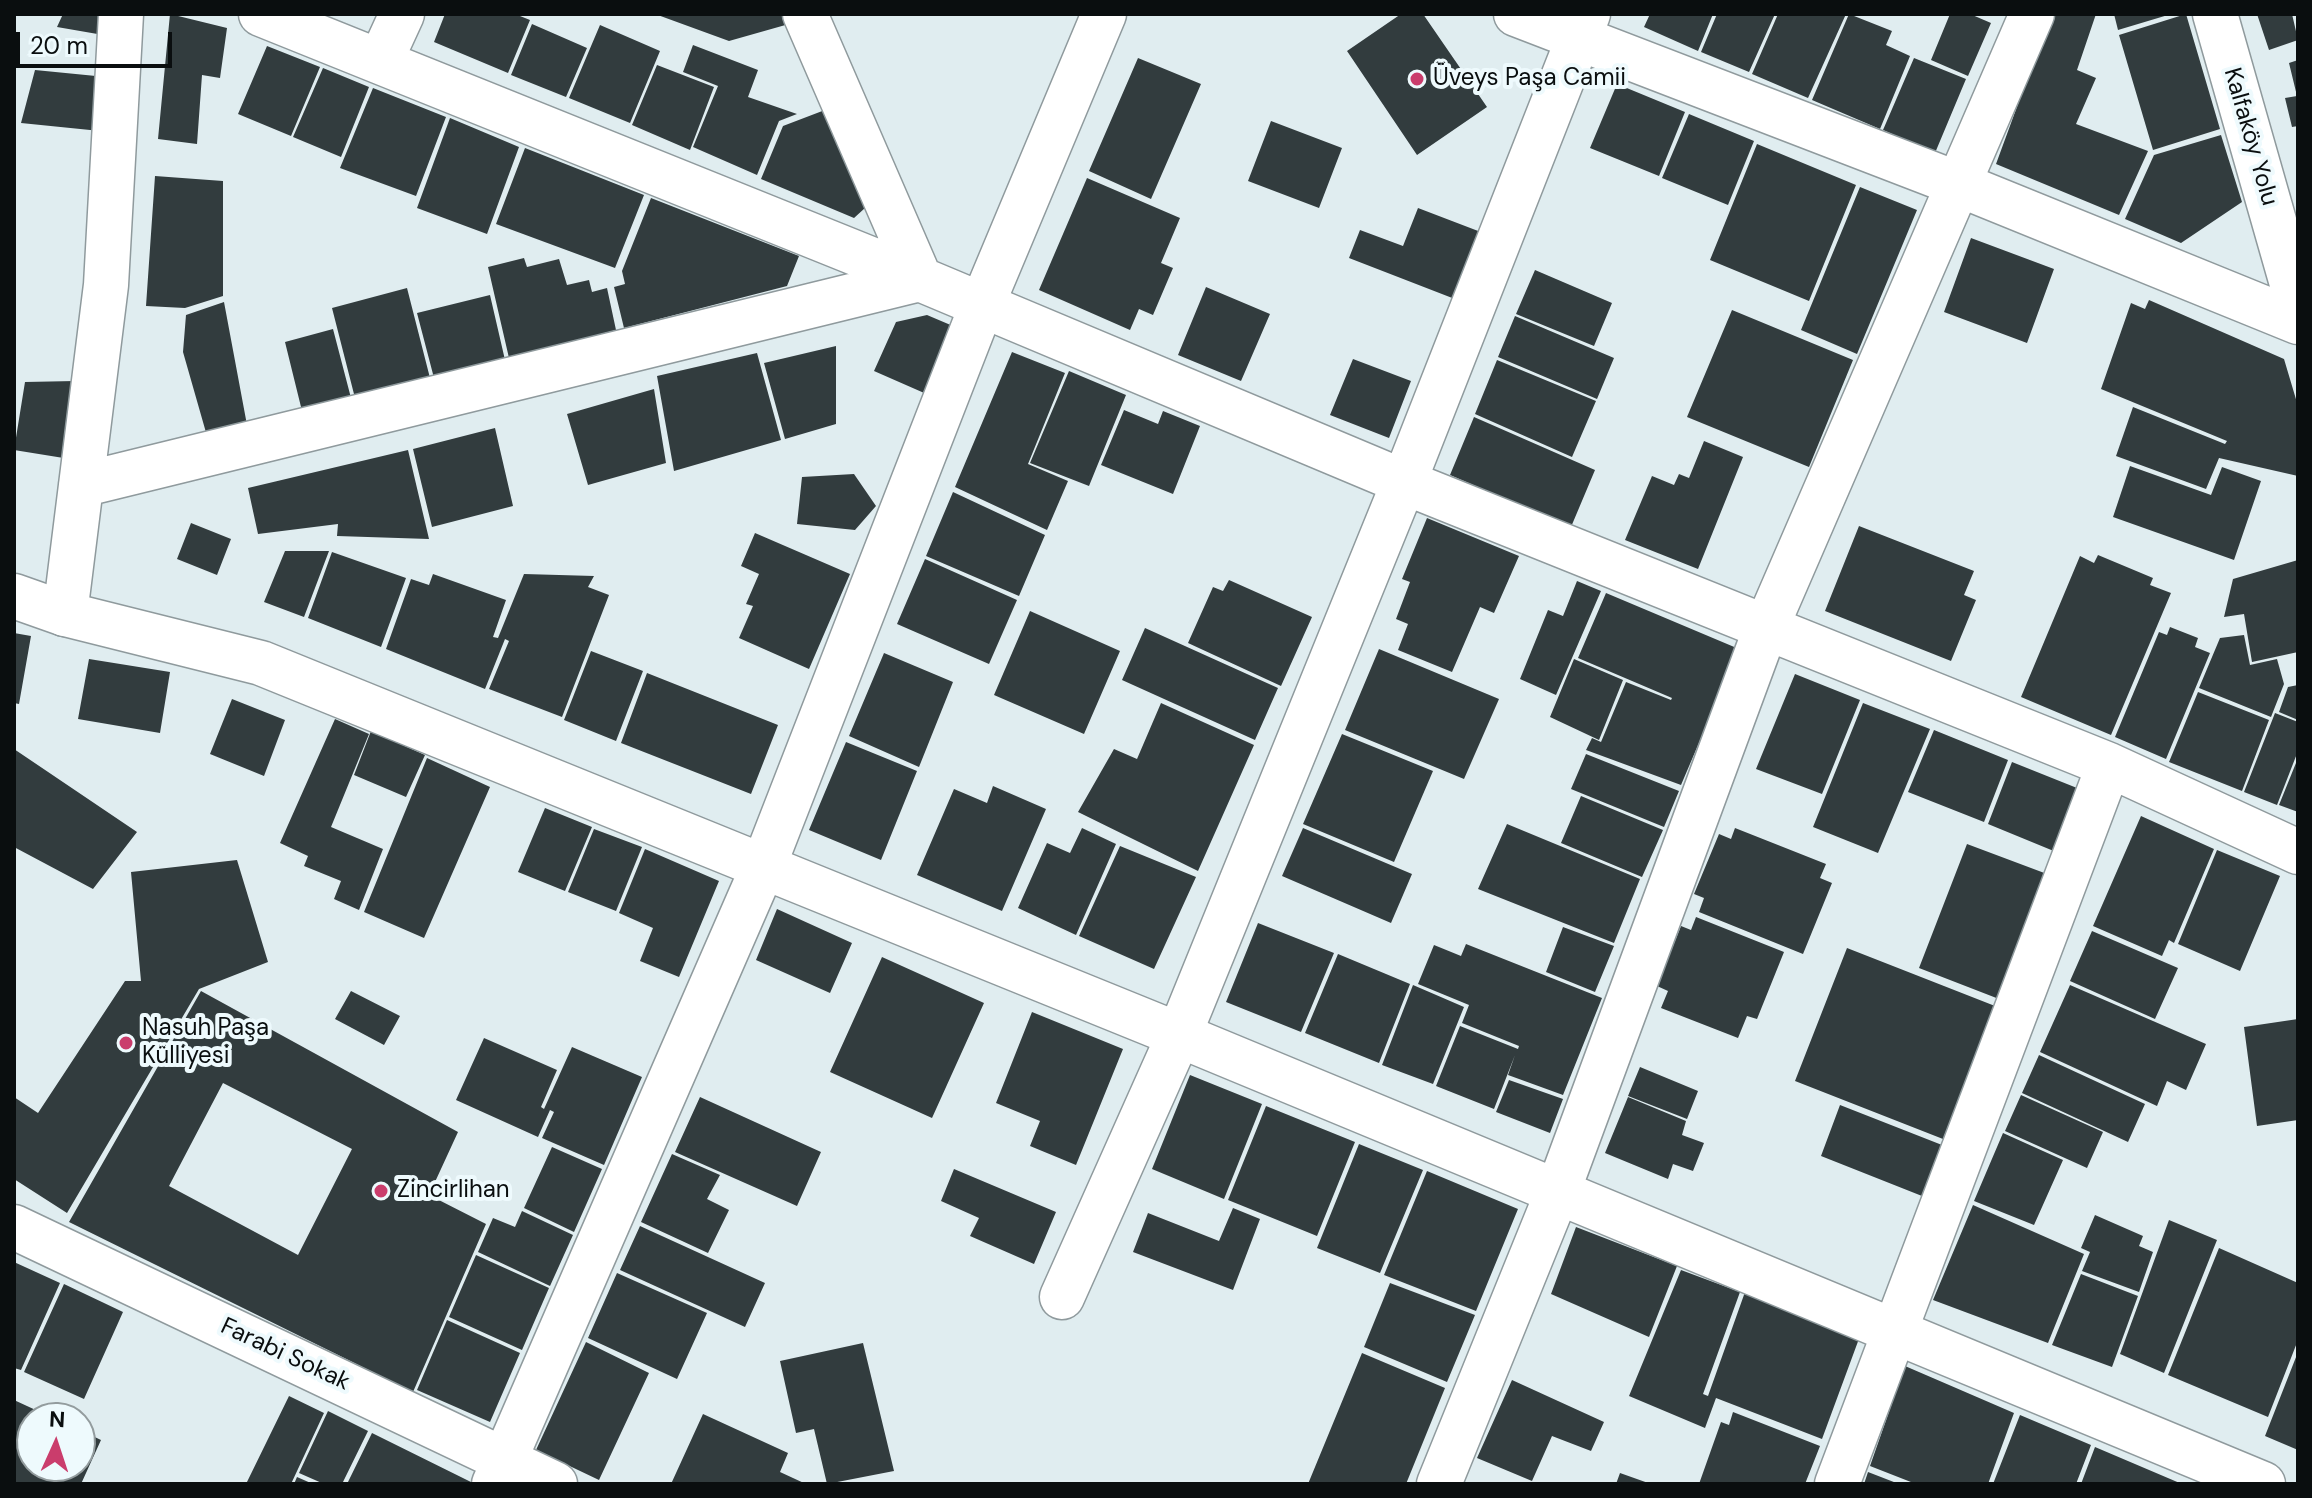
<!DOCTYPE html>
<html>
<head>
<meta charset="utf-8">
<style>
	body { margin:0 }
	#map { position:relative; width:2312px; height:1498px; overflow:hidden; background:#e0edf0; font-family:"DM Sans",sans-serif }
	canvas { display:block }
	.frame { position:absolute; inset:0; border:16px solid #0a0e0f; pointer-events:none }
	.north { position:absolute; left:16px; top:1402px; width:80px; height:80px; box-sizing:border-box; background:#eefafd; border:2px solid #939c9e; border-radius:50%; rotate:3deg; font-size:22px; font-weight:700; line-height:32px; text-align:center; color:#0a0e0f }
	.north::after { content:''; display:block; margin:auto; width:28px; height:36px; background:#ca3d6c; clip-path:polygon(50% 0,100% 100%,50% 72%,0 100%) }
	.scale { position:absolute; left:16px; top:32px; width:156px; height:36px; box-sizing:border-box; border:4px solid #0a0e0f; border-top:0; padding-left:10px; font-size:24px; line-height:28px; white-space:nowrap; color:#0a0e0f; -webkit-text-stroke:6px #eefafd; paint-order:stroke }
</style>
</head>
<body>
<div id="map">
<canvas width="2312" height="1498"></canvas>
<div class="frame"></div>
<div class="north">N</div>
<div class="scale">20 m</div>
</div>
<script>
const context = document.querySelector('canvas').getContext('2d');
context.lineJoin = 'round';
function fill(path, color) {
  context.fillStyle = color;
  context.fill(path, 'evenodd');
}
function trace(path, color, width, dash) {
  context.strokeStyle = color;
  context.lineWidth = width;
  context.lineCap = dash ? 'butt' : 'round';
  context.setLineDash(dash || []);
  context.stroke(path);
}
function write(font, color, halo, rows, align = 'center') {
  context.font = font + ' "DM Sans",sans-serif';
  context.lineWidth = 8;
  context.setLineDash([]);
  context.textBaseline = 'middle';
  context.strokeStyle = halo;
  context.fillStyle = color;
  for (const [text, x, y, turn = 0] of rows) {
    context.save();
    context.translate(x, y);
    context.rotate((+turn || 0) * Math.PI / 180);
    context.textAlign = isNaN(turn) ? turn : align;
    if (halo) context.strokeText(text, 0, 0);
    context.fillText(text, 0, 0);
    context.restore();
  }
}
fill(new Path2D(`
	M 63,14 L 111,14 L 109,36 L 57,27 Z
	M 170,14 L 227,28 L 220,78 L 202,75 L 197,144 L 158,139 Z
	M 445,14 L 515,14 L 530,20 L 508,73 L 434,42 Z
	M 655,14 L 793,14 L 796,22 L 729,41 Z
	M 1401,14 L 1423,14 L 1487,107 L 1417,155 L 1347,51 Z
	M 1650,14 L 1713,14 L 1698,51 L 1644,27 Z
	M 1717,14 L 1775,14 L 1749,72 L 1701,52 Z
	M 1778,14 L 1846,14 L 1808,98 L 1752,74 Z
	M 1849,14 L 1892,31 L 1886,45 L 1910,56 L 1880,129 L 1812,100 Z
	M 1950,14 L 1970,14 L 1991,23 L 1968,76 L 1931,60 Z
	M 2051,14 L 2096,14 L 2077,70 L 2096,78 L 2076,124 L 2148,151 L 2119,215 L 1996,164 Z
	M 2114,14 L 2168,14 L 2168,15 L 2118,30 Z
	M 2186,14 L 2220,129 L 2153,150 L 2119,35 Z
	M 2257,14 L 2292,14 L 2298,40 L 2269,50 Z
	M 532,24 L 587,48 L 566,97 L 511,75 Z
	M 600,25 L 660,51 L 630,123 L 569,98 Z
	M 693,45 L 758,70 L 748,97 L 797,114 L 779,121 L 757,175 L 693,147 L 718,86 L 683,72 Z
	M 267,46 L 320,67 L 291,136 L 238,114 Z
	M 1138,58 L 1201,84 L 1151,199 L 1089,171 Z
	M 1914,58 L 1966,79 L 1935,153 L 1883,130 Z
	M 2298,60 L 2298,126 L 2292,127 L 2285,98 L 2297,96 L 2289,63 Z
	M 657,65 L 714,87 L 690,150 L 632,125 Z
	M 323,68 L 369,87 L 341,157 L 293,137 Z
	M 35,70 L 106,77 L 100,131 L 21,123 Z
	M 1617,84 L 1685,112 L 1659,176 L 1590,148 Z
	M 373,88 L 446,117 L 416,196 L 340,168 Z
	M 838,105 L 876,198 L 854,218 L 761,179 L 783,126 Z
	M 1689,114 L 1754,141 L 1728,205 L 1662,178 Z
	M 450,118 L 519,147 L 487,234 L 417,208 Z
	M 1271,121 L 1342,148 L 1319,208 L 1248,181 Z
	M 2221,135 L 2242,202 L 2181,243 L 2125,219 L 2154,155 Z
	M 1757,144 L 1856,185 L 1809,301 L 1710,260 Z
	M 525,148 L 644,195 L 615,268 L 496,224 Z
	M 155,176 L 223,181 L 223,296 L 185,308 L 146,306 Z
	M 1087,178 L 1180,218 L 1161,263 L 1173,268 L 1153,315 L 1139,309 L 1130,330 L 1039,290 Z
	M 1860,187 L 1917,210 L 1857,354 L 1801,330 Z
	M 651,198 L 799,256 L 787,286 L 624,328 L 614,287 L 625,284 L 622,271 Z
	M 1418,208 L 1486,234 L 1460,301 L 1349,258 L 1360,230 L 1403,246 Z
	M 1971,238 L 2054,269 L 2027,343 L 1944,312 Z
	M 524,258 L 527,267 L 559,259 L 567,285 L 589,280 L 592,292 L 607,288 L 616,330 L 509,358 L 488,267 Z
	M 1535,270 L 1612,303 L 1594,346 L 1516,314 Z
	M 1206,287 L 1270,314 L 1241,381 L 1178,355 Z
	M 407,288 L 430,378 L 355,398 L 332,308 Z
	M 490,295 L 505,360 L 434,378 L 417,313 Z
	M 2149,300 L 2284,359 L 2298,406 L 2298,476 L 2219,458 L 2206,489 L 2116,456 L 2133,407 L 2225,444 L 2227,441 L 2101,389 L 2131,303 L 2145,309 Z
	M 224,302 L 247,425 L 207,436 L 183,352 L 186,315 Z
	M 1732,310 L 1853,360 L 1809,467 L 1687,417 Z
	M 927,315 L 960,329 L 931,396 L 874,371 L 896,322 Z
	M 1515,316 L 1614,358 L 1597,399 L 1498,357 Z
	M 333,329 L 351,398 L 302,411 L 285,342 Z
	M 836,346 L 836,424 L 785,439 L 764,363 Z
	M 1012,352 L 1065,373 L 1028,464 L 1068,481 L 1047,530 L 955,487 Z
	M 757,353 L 781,440 L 674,471 L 657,376 Z
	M 1353,359 L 1411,381 L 1389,438 L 1330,415 Z
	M 1497,360 L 1596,401 L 1572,457 L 1475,414 Z
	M 1069,371 L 1126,395 L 1089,486 L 1030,463 Z
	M 75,381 L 76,460 L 14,450 L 25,382 Z
	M 654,389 L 666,463 L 588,485 L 567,414 Z
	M 1124,410 L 1158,424 L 1163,411 L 1200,426 L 1173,494 L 1101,465 Z
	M 1474,417 L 1595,470 L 1571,527 L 1450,475 Z
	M 495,428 L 513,506 L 432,527 L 413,449 Z
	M 1704,441 L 1743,457 L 1698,569 L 1625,540 L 1652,476 L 1674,485 L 1679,474 L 1689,478 Z
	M 408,450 L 429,539 L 337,536 L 338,524 L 258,534 L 248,488 Z
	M 2130,466 L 2211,495 L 2222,467 L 2261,481 L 2234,560 L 2113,517 Z
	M 854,474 L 876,506 L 855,530 L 797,524 L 802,477 Z
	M 953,492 L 1045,535 L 1019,596 L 926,556 Z
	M 1427,518 L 1519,556 L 1494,613 L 1480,607 L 1452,672 L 1398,650 L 1408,624 L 1396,619 L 1410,582 L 1402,579 Z
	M 191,523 L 231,539 L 217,575 L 177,559 Z
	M 1859,526 L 1974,571 L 1964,595 L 1976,600 L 1951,661 L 1825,611 Z
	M 755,533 L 850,574 L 809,669 L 739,638 L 753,606 L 746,604 L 759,574 L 741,566 Z
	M 285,551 L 329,551 L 304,617 L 264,602 Z
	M 332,552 L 406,578 L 381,647 L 308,618 Z
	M 2098,555 L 2153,578 L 2150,585 L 2171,593 L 2111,735 L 2021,697 L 2080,556 L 2094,563 Z
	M 925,559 L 1017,600 L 989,664 L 897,624 Z
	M 2298,560 L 2298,652 L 2252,662 L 2244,614 L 2224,617 L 2233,579 Z
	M 433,574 L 506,600 L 493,637 L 498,638 L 524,574 L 594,576 L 588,587 L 609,595 L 562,717 L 489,689 L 509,641 L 505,639 L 485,689 L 386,649 L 411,579 L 429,585 Z
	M 1229,580 L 1312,617 L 1281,686 L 1188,643 L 1213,587 L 1223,591 Z
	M 1577,581 L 1601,591 L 1556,695 L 1520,679 L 1548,610 L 1563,616 Z
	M 1606,593 L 1739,649 L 1681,785 L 1586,750 L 1592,738 L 1601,742 L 1626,682 L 1671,700 L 1672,698 L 1578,658 Z
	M 1030,611 L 1120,651 L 1084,734 L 994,695 Z
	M 2170,627 L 2198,638 L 2195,647 L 2210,653 L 2166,759 L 2115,737 L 2159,632 L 2167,635 Z
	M 1145,628 L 1278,688 L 1255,740 L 1122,680 Z
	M 14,633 L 31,636 L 19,704 L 14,703 Z
	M 2244,635 L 2250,665 L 2277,659 L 2284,684 L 2271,717 L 2199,688 L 2220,638 Z
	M 1379,649 L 1499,699 L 1464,779 L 1345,730 Z
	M 591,651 L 643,671 L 616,741 L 564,720 Z
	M 884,653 L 953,682 L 919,767 L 849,736 Z
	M 89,659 L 170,672 L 160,733 L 78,719 Z
	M 1574,659 L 1623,680 L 1599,740 L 1550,717 Z
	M 647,673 L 778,725 L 751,794 L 621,743 Z
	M 1795,674 L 1860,700 L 1822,794 L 1756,769 Z
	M 2298,685 L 2298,720 L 2279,712 L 2288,687 Z
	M 2198,692 L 2269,720 L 2242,791 L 2169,762 Z
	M 232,699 L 285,720 L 264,776 L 210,754 Z
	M 1161,703 L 1254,745 L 1198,871 L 1078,812 L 1114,749 L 1137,759 Z
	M 1863,703 L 1930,729 L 1878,853 L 1813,827 Z
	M 2275,713 L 2298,722 L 2298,751 L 2277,805 L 2244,792 Z
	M 335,719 L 369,734 L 331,827 L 383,849 L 359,910 L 334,899 L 341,881 L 304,866 L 308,856 L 280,843 Z
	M 1934,730 L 2008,760 L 1984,822 L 1908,792 Z
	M 371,731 L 425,755 L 406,797 L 354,775 Z
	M 1342,734 L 1433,771 L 1394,862 L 1303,824 Z
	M 846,742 L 917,771 L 881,860 L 809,830 Z
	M 14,749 L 137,832 L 93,889 L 14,847 Z
	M 1586,754 L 1679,791 L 1664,827 L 1571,789 Z
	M 427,758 L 490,787 L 424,938 L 364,912 Z
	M 2298,758 L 2298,812 L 2279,805 Z
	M 2012,762 L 2087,792 L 2061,854 L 1988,824 Z
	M 993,786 L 1046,809 L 1002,911 L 917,875 L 954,789 L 987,803 Z
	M 1581,796 L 1663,830 L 1642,877 L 1561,843 Z
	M 545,808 L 592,827 L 565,891 L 518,872 Z
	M 2141,816 L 2214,849 L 2174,943 L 2169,940 L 2162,956 L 2093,926 Z
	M 1507,824 L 1640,879 L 1614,943 L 1478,889 Z
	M 1082,828 L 1116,844 L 1076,935 L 1018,908 L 1047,843 L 1070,853 Z
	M 1303,828 L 1412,874 L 1391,923 L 1282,876 Z
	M 1735,828 L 1826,864 L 1820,878 L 1832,883 L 1803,954 L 1699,912 L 1704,898 L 1694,894 L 1719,834 L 1731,839 Z
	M 594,829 L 642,847 L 616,911 L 568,892 Z
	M 1967,844 L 2047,874 L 1999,999 L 1919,968 Z
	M 1120,846 L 1196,877 L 1154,969 L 1079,936 Z
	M 645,849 L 719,881 L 679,977 L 640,961 L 653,928 L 619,913 Z
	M 2217,850 L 2280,876 L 2240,971 L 2178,944 Z
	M 237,860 L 268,962 L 199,989 L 67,1213 L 14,1179 L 14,1097 L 38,1113 L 125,981 L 141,981 L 131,872 Z
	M 777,909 L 852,943 L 830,993 L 756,960 Z
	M 1696,917 L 1784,952 L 1757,1019 L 1747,1016 L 1738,1038 L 1661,1008 L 1668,991 L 1657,986 L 1681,926 L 1691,930 Z
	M 1258,923 L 1334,953 L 1301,1032 L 1226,1002 Z
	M 1563,927 L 1614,946 L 1595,992 L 1546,972 Z
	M 2092,931 L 2178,968 L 2155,1019 L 2070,981 Z
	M 1466,944 L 1602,998 L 1563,1095 L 1508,1075 L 1515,1055 L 1494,1109 L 1436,1086 L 1460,1026 L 1518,1049 L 1519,1046 L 1462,1023 L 1469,1005 L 1418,984 L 1434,945 L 1461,956 Z
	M 1847,948 L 1995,1006 L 1943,1139 L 1795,1081 Z
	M 1338,954 L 1410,984 L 1379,1063 L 1305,1033 Z
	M 882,957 L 984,1003 L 932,1118 L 830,1072 Z
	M 1413,985 L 1464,1007 L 1433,1084 L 1382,1065 Z
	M 2070,985 L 2206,1044 L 2186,1090 L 2167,1081 L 2157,1106 L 2040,1052 Z
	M 201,991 L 458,1132 L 429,1195 L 486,1224 L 413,1392 L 69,1222 ZM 223,1083 L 352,1149 L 298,1255 L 169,1186 Z
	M 351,991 L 400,1016 L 384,1045 L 335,1019 Z
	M 1032,1012 L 1123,1049 L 1076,1165 L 1030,1146 L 1040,1121 L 996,1103 Z
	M 2298,1019 L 2298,1120 L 2257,1126 L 2244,1027 Z
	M 484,1038 L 557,1070 L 541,1107 L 544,1109 L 572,1047 L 642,1077 L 604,1165 L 542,1138 L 554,1112 L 550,1110 L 538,1137 L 456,1100 Z
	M 2039,1055 L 2145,1104 L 2128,1142 L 2022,1093 Z
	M 1640,1067 L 1698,1091 L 1687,1119 L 1628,1096 Z
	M 1190,1075 L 1262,1104 L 1224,1199 L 1152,1169 Z
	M 1509,1080 L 1563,1099 L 1550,1133 L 1496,1112 Z
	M 2021,1095 L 2103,1132 L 2087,1168 L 2005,1131 Z
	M 700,1097 L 821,1152 L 797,1206 L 675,1152 Z
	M 1628,1097 L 1686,1121 L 1682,1135 L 1704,1143 L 1693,1171 L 1673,1164 L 1668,1179 L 1605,1153 Z
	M 1840,1105 L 1942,1145 L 1922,1196 L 1821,1156 Z
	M 1266,1106 L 1355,1142 L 1317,1236 L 1228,1200 Z
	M 2003,1133 L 2063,1160 L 2034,1225 L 1974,1201 Z
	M 1359,1144 L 1423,1170 L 1380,1273 L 1317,1248 Z
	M 552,1147 L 602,1169 L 574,1232 L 524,1208 Z
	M 672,1154 L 720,1175 L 707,1199 L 729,1210 L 708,1253 L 641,1222 Z
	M 954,1169 L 1056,1212 L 1034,1264 L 970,1236 L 979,1218 L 941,1201 Z
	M 1427,1171 L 1518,1209 L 1476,1311 L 1384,1275 Z
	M 1973,1205 L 2084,1254 L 2048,1343 L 1933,1300 Z
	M 1233,1208 L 1260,1219 L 1233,1290 L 1133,1252 L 1148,1213 L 1219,1241 Z
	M 522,1211 L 573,1235 L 550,1286 L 478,1252 L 493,1218 L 515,1227 Z
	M 2095,1215 L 2143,1236 L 2139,1246 L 2153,1252 L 2139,1292 L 2082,1271 L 2090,1252 L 2081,1248 Z
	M 2169,1220 L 2217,1240 L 2164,1373 L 2120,1354 Z
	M 640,1226 L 765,1283 L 745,1327 L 620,1270 Z
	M 1576,1227 L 1677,1266 L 1649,1337 L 1551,1294 Z
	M 2219,1248 L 2298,1283 L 2298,1340 L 2268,1417 L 2168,1375 Z
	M 476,1255 L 549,1288 L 522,1350 L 449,1317 Z
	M 14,1262 L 60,1283 L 21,1370 L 14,1368 Z
	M 1681,1270 L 1740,1292 L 1703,1394 L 1708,1396 L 1745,1292 L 1860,1336 L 1822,1439 L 1716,1398 L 1705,1428 L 1629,1396 Z
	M 617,1273 L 707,1313 L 677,1379 L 588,1338 Z
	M 2081,1274 L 2138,1296 L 2112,1367 L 2052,1345 Z
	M 1390,1283 L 1475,1315 L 1447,1382 L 1364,1347 Z
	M 64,1284 L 123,1312 L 84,1399 L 24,1372 Z
	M 447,1320 L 520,1353 L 490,1422 L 417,1390 Z
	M 586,1342 L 649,1373 L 599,1480 L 536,1450 Z
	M 863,1343 L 894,1471 L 827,1484 L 814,1429 L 796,1433 L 780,1361 Z
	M 2298,1352 L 2298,1450 L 2265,1436 Z
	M 1362,1353 L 1445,1388 L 1406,1484 L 1308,1484 Z
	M 1905,1366 L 2014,1413 L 1988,1484 L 1916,1484 L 1870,1466 Z
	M 1512,1380 L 1604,1422 L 1591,1451 L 1552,1436 L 1532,1481 L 1477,1458 Z
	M 289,1396 L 324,1413 L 291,1484 L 246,1484 Z
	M 14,1400 L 53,1418 L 32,1418 L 32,1466 L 80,1466 L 80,1430 L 101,1440 L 81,1484 L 14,1484 Z
	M 328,1411 L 368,1431 L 342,1484 L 324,1484 L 299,1473 Z
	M 1733,1412 L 1820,1446 L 1805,1484 L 1699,1484 L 1721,1422 L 1729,1425 Z
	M 703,1414 L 788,1453 L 780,1472 L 806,1484 L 671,1484 Z
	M 2020,1415 L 2091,1445 L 2076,1484 L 1993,1484 Z
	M 372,1433 L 475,1484 L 347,1484 Z
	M 2095,1447 L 2182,1484 L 2081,1484 Z
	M 1868,1472 L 1899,1484 L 1864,1484 Z
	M 1620,1473 L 1651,1484 L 1616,1484 Z
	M 297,1477 L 313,1484 L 294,1484 Z`), '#323c3e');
const street = new Path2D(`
	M 261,14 L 920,279 L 1404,482 L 2109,765 L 2298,852
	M 380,62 L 402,14
	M 81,485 L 920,279 L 805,14
	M 65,614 L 106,285 L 121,14
	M 14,1227 L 555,1484
	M 1062,1297 L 1179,1035 L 1404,482 L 1588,14
	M 1439,1484 L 1558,1191 L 1766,628 L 2032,14
	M 1837,1484 L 2109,765`);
const secondary = new Path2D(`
	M 1516,14 L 1958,184 L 2298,322
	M 2215,14 L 2298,305
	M 14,596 L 65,614 L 261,663 L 1179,1035 L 2263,1484
	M 494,1484 L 764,865 L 982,305 L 1104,14`);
trace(street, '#8f9a9d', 47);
trace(secondary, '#8f9a9d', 47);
trace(street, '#fff', 44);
trace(secondary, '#fff', 44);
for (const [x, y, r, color] of [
	[1417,79,8,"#ca3d6c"],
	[126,1043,8,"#ca3d6c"],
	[381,1191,8,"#ca3d6c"]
]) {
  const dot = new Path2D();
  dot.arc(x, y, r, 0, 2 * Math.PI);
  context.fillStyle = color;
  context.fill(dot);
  trace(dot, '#eefafd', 3);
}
write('24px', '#0a0e0f', '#eefafd', [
	["Üveys Paşa Camii",1433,79],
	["Nasuh Paşa",142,1029],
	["Külliyesi",142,1057],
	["Zincirlihan",397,1191]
], 'left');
write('24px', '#0a0e0f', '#eefafd', [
	["Kalfaköy Yolu",2250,137,74],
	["Farabi Sokak",285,1355,25]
]);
</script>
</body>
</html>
